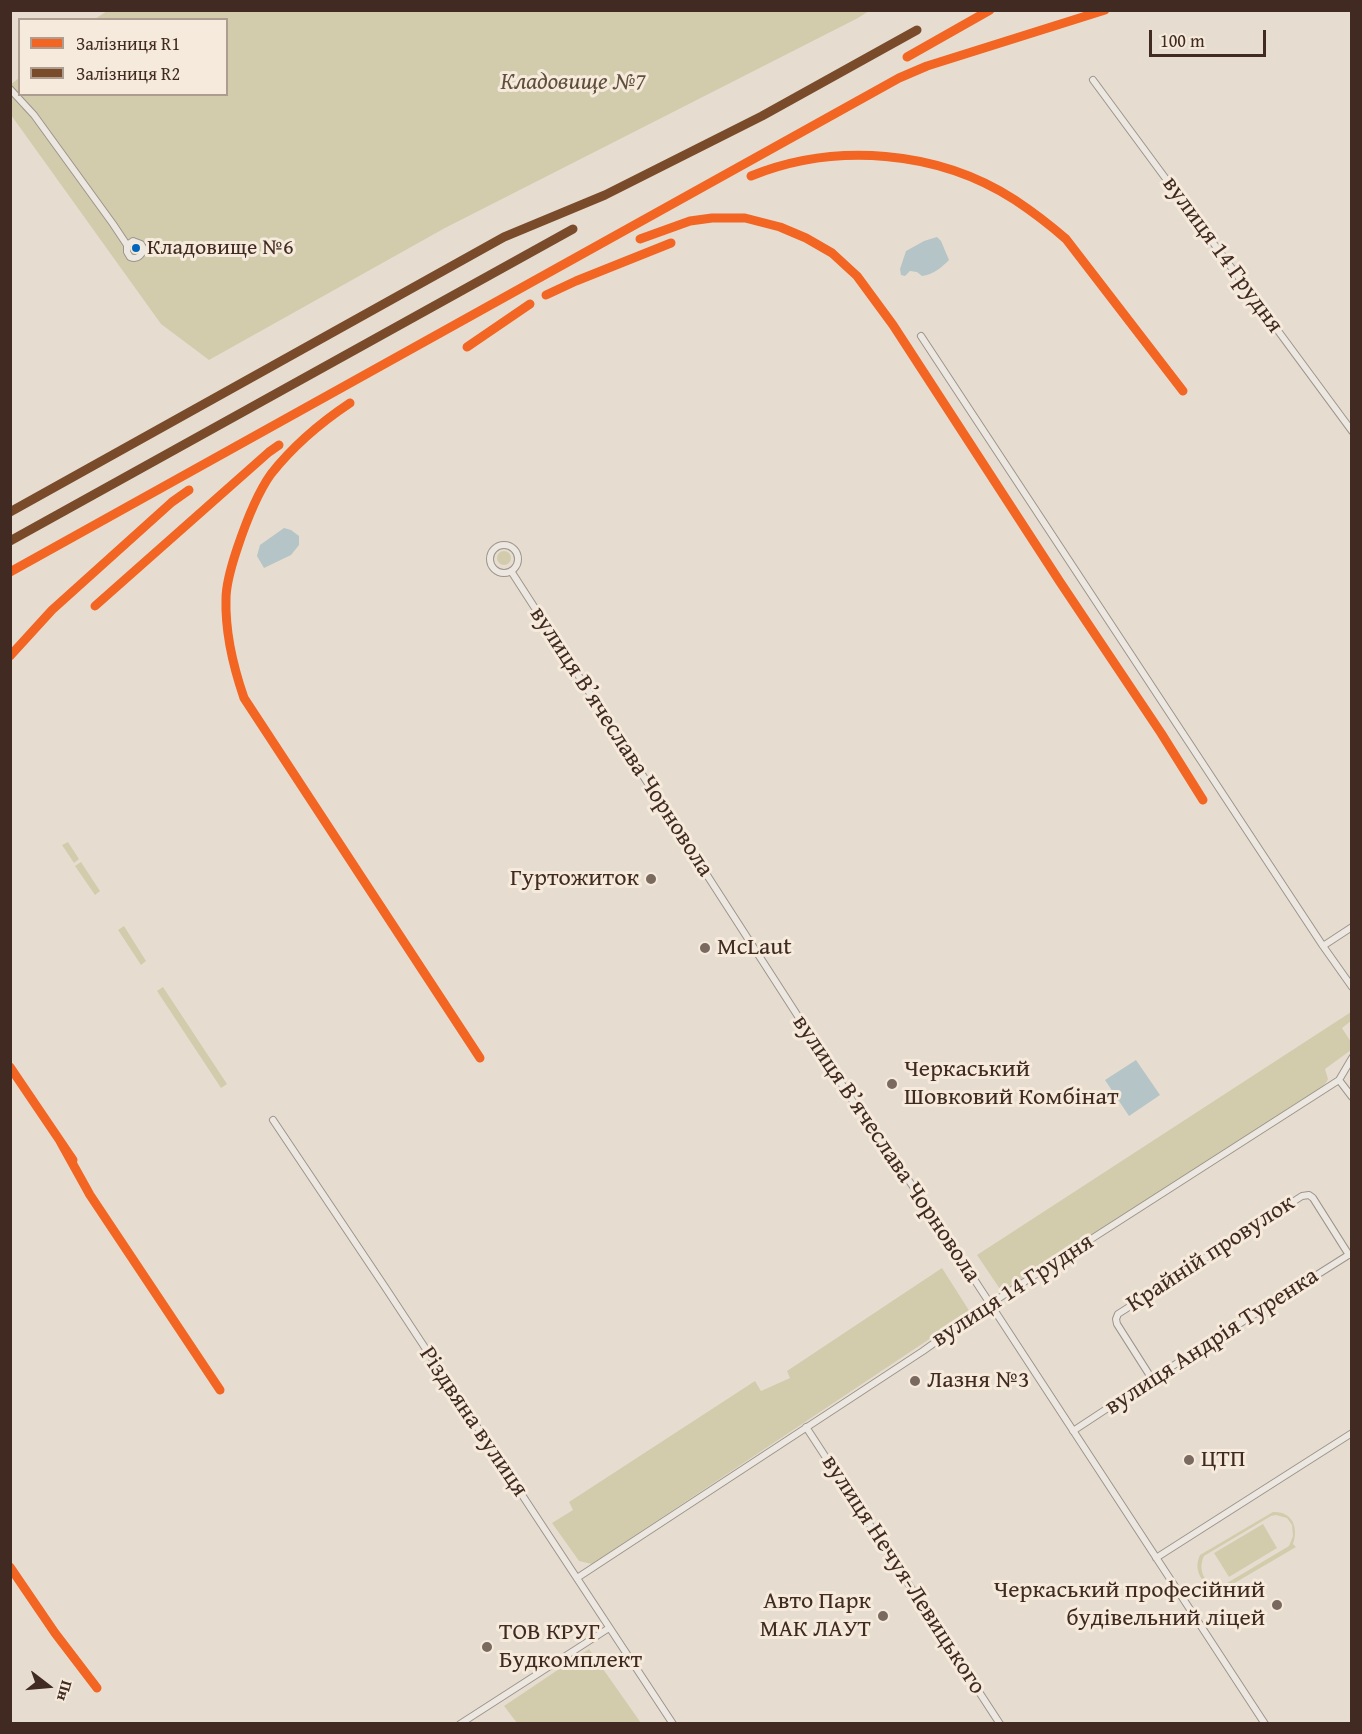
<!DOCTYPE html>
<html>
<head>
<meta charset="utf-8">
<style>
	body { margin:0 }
	#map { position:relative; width:1362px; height:1734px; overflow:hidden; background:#e6ddd0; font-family:"Gentium Book Plus",serif }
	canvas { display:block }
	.frame { position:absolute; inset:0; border:12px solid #402a21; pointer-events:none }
	.legend { position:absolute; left:18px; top:18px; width:210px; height:78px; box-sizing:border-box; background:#f5eadb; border:2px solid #ad9d91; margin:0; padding:8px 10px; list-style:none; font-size:18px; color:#402a21 }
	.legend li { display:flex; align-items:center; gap:12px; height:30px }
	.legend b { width:30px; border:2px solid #ad9d91 }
	.north { position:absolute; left:18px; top:1656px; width:60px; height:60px; -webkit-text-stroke:4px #f5eadb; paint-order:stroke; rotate:106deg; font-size:16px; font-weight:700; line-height:24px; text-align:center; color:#402a21 }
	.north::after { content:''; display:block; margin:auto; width:21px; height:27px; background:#402a21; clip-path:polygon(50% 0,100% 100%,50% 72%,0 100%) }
	.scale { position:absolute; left:1149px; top:30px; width:117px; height:27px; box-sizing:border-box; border:3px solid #402a21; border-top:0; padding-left:8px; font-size:18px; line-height:21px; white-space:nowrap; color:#402a21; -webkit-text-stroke:4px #f5eadb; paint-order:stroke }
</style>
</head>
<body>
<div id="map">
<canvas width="1362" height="1734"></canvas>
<div class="frame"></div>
<ul class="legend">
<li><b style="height:8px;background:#f26522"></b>Залізниця R1</li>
<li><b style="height:8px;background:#7a4b2a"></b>Залізниця R2</li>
</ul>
<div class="north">Пн</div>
<div class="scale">100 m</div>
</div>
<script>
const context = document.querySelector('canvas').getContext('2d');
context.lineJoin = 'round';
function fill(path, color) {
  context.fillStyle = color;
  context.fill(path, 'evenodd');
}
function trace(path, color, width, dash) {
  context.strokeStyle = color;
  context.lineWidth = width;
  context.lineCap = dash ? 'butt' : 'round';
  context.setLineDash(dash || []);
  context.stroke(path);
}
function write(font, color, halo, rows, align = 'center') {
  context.font = font + ' "Gentium Book Plus",serif';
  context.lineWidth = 6;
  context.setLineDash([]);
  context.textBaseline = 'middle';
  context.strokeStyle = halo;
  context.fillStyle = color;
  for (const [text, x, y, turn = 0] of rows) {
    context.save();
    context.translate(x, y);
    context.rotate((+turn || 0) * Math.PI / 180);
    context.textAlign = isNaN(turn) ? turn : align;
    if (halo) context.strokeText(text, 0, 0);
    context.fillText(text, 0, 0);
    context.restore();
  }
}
fill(new Path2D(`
	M 107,11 L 869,11 L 858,18 L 445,228 L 209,360 L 161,324 L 11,115 L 10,85 L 19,78 L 20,94 L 226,94 L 226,20 L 95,19 Z
	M497 558a7 7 0 1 1 14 0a7 7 0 1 1-14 0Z
	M 68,842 L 79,859 L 74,863 L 62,845 Z
	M 81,862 L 100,891 L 95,895 L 75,866 Z
	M 124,926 L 146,961 L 141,965 L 118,930 Z
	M 163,987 L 227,1084 L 221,1088 L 157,991 Z
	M 1351,1012 L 1351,1021 L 1342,1028 L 1351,1042 L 1351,1050 L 1325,1069 L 1328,1079 C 1323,1092 1295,1100 1283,1113 L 1074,1246 L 1067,1248 L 1002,1292 L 977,1255 Z
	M 942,1268 L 970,1312 L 592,1564 L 579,1561 L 552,1523 L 573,1510 L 569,1502 L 755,1381 L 761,1391 L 790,1378 L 787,1371 Z
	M 1273,1512 C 1292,1511 1299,1527 1293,1544 L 1296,1547 L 1209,1598 L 1207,1595 L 1216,1590 C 1201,1583 1193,1570 1200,1555 ZM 1276,1515 L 1287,1518 L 1292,1525 L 1293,1536 L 1289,1546 L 1222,1586 C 1205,1586 1197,1571 1204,1556 L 1271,1516 Z
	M 1263,1524 L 1277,1548 L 1229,1577 L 1214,1553 Z
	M 589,1649 L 641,1723 L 517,1723 L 504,1706 Z`), '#d2ccad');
fill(new Path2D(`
	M 937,237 L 941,241 L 949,260 C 942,267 933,275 922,276 L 917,272 L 910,271 L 905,276 L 901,275 L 900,269 L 906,251 L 924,241 Z
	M 284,528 L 291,530 L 299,536 L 299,545 L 291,555 L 264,568 L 257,556 L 260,545 Z
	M 1136,1060 L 1160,1095 L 1129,1116 L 1105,1080 Z`), '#b5c4c6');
const minor = new Path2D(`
	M 1093,80 L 1352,431
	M 10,89 L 34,115 L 113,224 L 127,245 L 127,252 L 130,257 C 137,260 141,256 144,249 L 141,244 L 133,241 L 127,245
	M 921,336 L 1323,946 L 1352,927
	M490 559a14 14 0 1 1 28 0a14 14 0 1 1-28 0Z
	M 511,571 L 852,1100 L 919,1195 L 1265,1724
	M 1323,946 L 1352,987
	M 1339,1080 L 1352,1097
	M 273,1120 L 385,1287 L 673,1724
	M 1152,1379 L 1117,1324 L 1116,1319 L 1118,1314 L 1302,1196 L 1309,1195 L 1313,1198 L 1349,1255
	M 806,1427 L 1000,1724
	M 1073,1431 L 1152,1379 L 1350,1254
	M 1156,1558 L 1352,1433
	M 577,1578 L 923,1351 L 979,1311 L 1339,1080 L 1352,1058
	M 460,1724 L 609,1628`);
trace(minor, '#9d958c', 8);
trace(minor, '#ece7e0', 6);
trace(new Path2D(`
	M 907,57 L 990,10
	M 751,176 C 835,142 938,150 1015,200 C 1033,212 1050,225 1066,239 L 1183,391
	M 640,239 L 690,221 L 712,218 L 745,218 L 780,227 L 806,238 L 832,253 L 857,276 L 893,325 L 1060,582 L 1161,733 L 1203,800
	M 546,295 L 576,281 L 671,243
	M 467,347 L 530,304
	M 350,403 C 320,423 293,446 271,474 C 256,495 245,525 237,549 C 232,564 226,583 226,599 C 225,633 233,666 244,698 L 480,1058
	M 10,572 L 899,78 L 927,66 L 1105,10
	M 95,606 L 269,452 L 279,445
	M 10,656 L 52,610 L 172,502 L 189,490
	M 10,1067 L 73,1160
	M 60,1141 L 90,1195 L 220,1390
	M 10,1567 L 55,1633 L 97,1688`), '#f26522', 9);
trace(new Path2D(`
	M 10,512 L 504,237 L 605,195 L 762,116 L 917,30
	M 10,541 L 573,229`), '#7a4b2a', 9);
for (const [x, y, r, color] of [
	[136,248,5,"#0065bd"],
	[651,879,6,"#7a695e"],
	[705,948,6,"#7a695e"],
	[892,1084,6,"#7a695e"],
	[915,1381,6,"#7a695e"],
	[1189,1460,6,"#7a695e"],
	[1277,1605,6,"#7a695e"],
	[883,1616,6,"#7a695e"],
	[487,1647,6,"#7a695e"]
]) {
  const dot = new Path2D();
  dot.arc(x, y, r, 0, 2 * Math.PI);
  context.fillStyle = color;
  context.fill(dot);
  trace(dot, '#f5eadb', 2);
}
write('22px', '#402a21', '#f5eadb', [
	["Кладовище №6",147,248]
], 'left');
write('italic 24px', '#604f3d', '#f5eadb', [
	["Кладовище №7",573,83]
]);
write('24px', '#402a21', '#f5eadb', [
	["вулиця 14 Грудня",1222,255,54],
	["вулиця Вʼячеслава Чорновола",621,742,57],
	["вулиця Вʼячеслава Чорновола",886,1149,56],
	["Крайній провулок",1211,1254,-33],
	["вулиця 14 Грудня",1013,1291,-33],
	["вулиця Андрія Туренка",1212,1342,-33],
	["Різдвяна вулиця",473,1422,56],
	["вулиця Нечуя-Левицького",903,1575,57]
]);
write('24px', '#402a21', '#f5eadb', [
	["Гуртожиток",639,879,"right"],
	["McLaut",717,948],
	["Черкаський",904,1070],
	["Шовковий Комбінат",904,1098],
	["Лазня №3",927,1381],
	["ЦТП",1201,1460],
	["Черкаський професійний",1265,1591,"right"],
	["будівельний ліцей",1265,1619,"right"],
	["Авто Парк",871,1602,"right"],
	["МАК ЛАУТ",871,1630,"right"],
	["ТОВ КРУГ",499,1633],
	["Будкомплект",499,1661]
], 'left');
</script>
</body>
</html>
